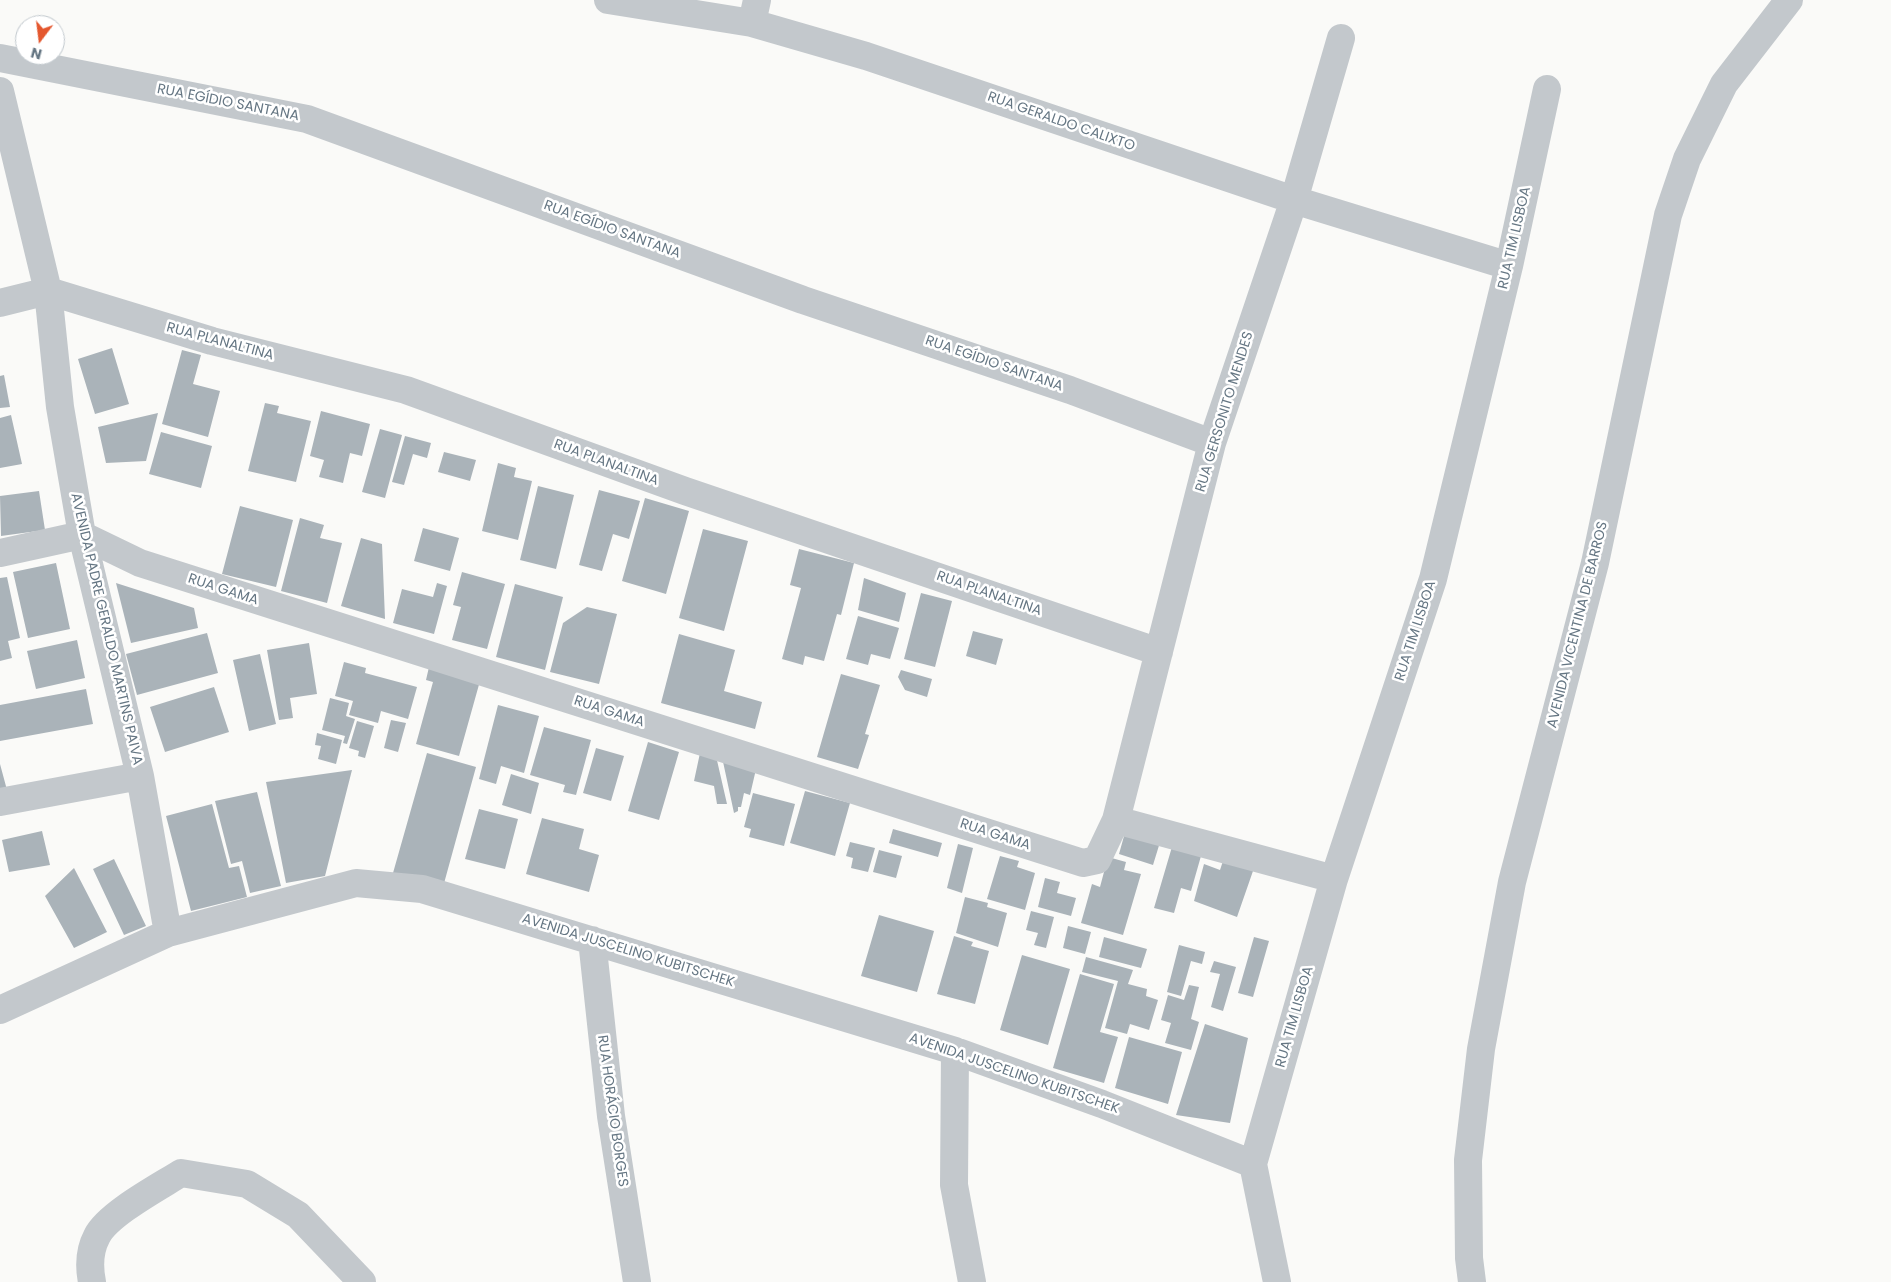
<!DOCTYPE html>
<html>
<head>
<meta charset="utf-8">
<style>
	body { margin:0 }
	#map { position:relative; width:1891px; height:1282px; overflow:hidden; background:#fafaf8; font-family:Poppins,sans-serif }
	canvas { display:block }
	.north { position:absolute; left:15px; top:15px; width:50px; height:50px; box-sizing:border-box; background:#fff; border:1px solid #c1c8cd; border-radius:50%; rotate:195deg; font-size:14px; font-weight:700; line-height:20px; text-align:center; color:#657683 }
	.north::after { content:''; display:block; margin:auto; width:18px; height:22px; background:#e4572e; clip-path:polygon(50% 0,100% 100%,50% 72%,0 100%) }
</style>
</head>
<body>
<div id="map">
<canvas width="1891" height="1282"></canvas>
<div class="north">N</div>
</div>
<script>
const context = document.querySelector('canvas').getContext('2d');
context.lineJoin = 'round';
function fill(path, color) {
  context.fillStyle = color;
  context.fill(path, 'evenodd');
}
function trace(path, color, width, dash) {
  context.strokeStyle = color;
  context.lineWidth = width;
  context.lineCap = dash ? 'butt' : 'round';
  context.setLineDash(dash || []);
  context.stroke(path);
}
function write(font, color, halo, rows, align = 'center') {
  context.font = font + ' Poppins,sans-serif';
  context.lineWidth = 5;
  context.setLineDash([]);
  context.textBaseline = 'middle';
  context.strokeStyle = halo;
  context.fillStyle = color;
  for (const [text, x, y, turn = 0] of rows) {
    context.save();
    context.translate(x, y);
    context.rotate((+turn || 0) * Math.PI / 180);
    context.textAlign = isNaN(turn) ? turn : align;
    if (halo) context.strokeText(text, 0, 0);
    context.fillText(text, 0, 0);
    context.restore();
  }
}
fill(new Path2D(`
	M 112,348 L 129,404 L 95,414 L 78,359 Z
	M 182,350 L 201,355 L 193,384 L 220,391 L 208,437 L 162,424 Z
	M 4,375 L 10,407 L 0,408 L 0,376 Z
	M 265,403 L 279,406 L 277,413 L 311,421 L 296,482 L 248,471 Z
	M 321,411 L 370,424 L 362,456 L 350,453 L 343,483 L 319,477 L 324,460 L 310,456 Z
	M 158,413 L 146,461 L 106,463 L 98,427 Z
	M 11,415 L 22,464 L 0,468 L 0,418 Z
	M 380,429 L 402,435 L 385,498 L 362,492 Z
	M 161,432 L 212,446 L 201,488 L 149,474 Z
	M 405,436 L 431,443 L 427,458 L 413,454 L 404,485 L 392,482 Z
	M 444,452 L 476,460 L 470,481 L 438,472 Z
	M 498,463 L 516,468 L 514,477 L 532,481 L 518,540 L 482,531 Z
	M 538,486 L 574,495 L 556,569 L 520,560 Z
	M 599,490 L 640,501 L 629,539 L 613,534 L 602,571 L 579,565 Z
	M 39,491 L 45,530 L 1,536 L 0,496 Z
	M 645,498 L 689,511 L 666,594 L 622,581 Z
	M 240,506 L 293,520 L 276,587 L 222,574 Z
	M 300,518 L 324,525 L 320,538 L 342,543 L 327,603 L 281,591 Z
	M 423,528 L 459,538 L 450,571 L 414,561 Z
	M 703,529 L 748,541 L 724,631 L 679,618 Z
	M 361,538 L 382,544 L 385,619 L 341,606 Z
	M 799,549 L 854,563 L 841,615 L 837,614 L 824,661 L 805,656 L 803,665 L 782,659 L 801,588 L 790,585 Z
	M 56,563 L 70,629 L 28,638 L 13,572 Z
	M 462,572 L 505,584 L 487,649 L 452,640 L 461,607 L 453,605 Z
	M 7,577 L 20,638 L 8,641 L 12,658 L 0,661 L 0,578 Z
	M 864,578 L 906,593 L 899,622 L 858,610 Z
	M 116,583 L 194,608 L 198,628 L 131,643 Z
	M 437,583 L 447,586 L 434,634 L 393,623 L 402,589 L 433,597 Z
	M 515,584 L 563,597 L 545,670 L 496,657 Z
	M 921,593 L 952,601 L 935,667 L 904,659 Z
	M 587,607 L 617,614 L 599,684 L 550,672 L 563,623 Z
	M 858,616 L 899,628 L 890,659 L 871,654 L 868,665 L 846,659 Z
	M 973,631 L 1003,639 L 996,665 L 966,656 Z
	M 207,633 L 218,673 L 137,695 L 126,654 Z
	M 679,634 L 735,650 L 724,691 L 762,702 L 755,729 L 661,703 Z
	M 77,640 L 85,678 L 36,689 L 27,651 Z
	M 309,643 L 317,694 L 290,698 L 293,718 L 279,720 L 267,650 Z
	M 260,654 L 276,724 L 249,731 L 233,660 Z
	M 344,662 L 366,668 L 365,673 L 417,687 L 408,719 L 381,711 L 378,723 L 349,715 L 353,701 L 335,696 Z
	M 429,667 L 480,681 L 459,756 L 416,744 L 433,682 L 426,680 Z
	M 901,670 L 932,679 L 927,697 L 905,690 L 898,677 Z
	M 841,674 L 880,685 L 865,734 L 869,735 L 858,769 L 817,757 Z
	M 214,687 L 229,732 L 165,752 L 150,707 Z
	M 86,689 L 93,724 L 0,741 L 0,705 Z
	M 330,698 L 349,703 L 346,716 L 355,719 L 347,744 L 343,743 L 345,736 L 322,730 Z
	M 498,705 L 539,716 L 524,773 L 501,766 L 496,784 L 479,779 Z
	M 391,720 L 406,723 L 398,752 L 384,748 Z
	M 357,721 L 374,726 L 365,758 L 358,756 L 359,751 L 349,748 Z
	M 544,727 L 591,740 L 576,795 L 563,792 L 565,785 L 530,775 Z
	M 317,733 L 342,740 L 336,764 L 318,759 L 321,746 L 315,745 Z
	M 648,742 L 679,752 L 659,820 L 628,811 Z
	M 596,748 L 624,756 L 611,801 L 583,793 Z
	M 427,753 L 476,767 L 443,887 L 393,873 Z
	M 700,753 L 716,756 L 727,804 L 717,804 L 714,786 L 694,781 Z
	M 722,757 L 757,765 L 750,795 L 744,793 L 741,807 L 738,807 L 738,811 L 734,813 Z
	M 0,764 L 7,790 L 0,792 Z
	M 352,770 L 325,876 L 286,883 L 266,782 Z
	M 511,774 L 539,783 L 531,814 L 502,805 Z
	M 805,791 L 850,803 L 835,856 L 790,843 Z
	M 257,792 L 281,886 L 250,893 L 242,861 L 231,864 L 215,801 Z
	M 753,793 L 795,804 L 784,846 L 749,837 L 751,829 L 744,827 Z
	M 212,804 L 229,868 L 239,866 L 247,897 L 191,911 L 166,816 Z
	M 479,809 L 518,819 L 505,869 L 465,859 Z
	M 542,818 L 584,829 L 579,849 L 599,855 L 589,892 L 526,874 Z
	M 893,829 L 942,843 L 938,857 L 889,843 Z
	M 1126,829 L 1161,839 L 1153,865 L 1119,854 Z
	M 42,831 L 50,865 L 9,872 L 2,840 Z
	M 1174,840 L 1203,849 L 1191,891 L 1181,888 L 1174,913 L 1154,908 Z
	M 850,842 L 875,848 L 868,872 L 851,868 L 853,858 L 846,856 Z
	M 958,844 L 973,848 L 962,893 L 947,888 Z
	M 879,850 L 902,856 L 896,878 L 873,872 Z
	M 1225,855 L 1253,871 L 1237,917 L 1194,901 L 1204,864 L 1220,870 Z
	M 1000,856 L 1019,861 L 1017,867 L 1035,873 L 1025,910 L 987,899 Z
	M 1108,857 L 1126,862 L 1124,870 L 1141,874 L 1123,935 L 1081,923 L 1092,884 L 1100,887 Z
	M 114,859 L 146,926 L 124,935 L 93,869 Z
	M 74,868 L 107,932 L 74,948 L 45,896 Z
	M 1045,878 L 1060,882 L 1057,893 L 1076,898 L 1071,916 L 1038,907 Z
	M 965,897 L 988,903 L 987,907 L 1007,913 L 998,947 L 956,933 Z
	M 1031,911 L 1054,917 L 1046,948 L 1034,945 L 1038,933 L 1026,930 Z
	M 879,915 L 934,931 L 917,992 L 861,976 Z
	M 1068,926 L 1091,932 L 1085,954 L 1063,948 Z
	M 954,936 L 973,942 L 971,946 L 989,951 L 975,1004 L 937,994 Z
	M 1104,937 L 1147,949 L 1141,968 L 1099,957 Z
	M 1254,937 L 1269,941 L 1253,997 L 1238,993 Z
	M 1179,945 L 1205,952 L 1202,964 L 1191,961 L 1181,996 L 1167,992 Z
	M 1022,955 L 1070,969 L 1048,1045 L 1000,1030 Z
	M 1086,957 L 1133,970 L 1128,984 L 1147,989 L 1146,996 L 1158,1000 L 1149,1030 L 1130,1024 L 1127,1034 L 1105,1028 L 1118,981 L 1082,972 Z
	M 1214,961 L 1236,967 L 1223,1011 L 1211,1007 L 1220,974 L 1210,972 Z
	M 1080,974 L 1114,984 L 1100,1032 L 1118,1037 L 1104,1083 L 1053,1068 Z
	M 1189,985 L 1199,987 L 1191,1019 L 1199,1022 L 1191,1050 L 1165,1043 L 1171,1023 L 1161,1020 L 1168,995 L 1184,1000 Z
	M 1205,1024 L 1248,1038 L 1230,1123 L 1176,1115 Z
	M 1129,1037 L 1182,1052 L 1168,1104 L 1115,1088 Z`), '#aab3b9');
trace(new Path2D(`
	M 608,0 L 752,23 L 866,56 L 1294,200 L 1509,266
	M 752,23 L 757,0
	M 0,58 L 307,119 L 803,300 L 1070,390 L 1212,443
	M 0,91 L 48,291 L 60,407 L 82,535 L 140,776 L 168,933
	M 0,303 L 48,291 L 212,341 L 406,390 L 685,491 L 1159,652
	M 0,553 L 82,535 L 140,563 L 1083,863 L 1097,860 L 1116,820 L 1212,443 L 1294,200 L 1341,38
	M 0,802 L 140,776
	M 1116,820 L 1334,879
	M 592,940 L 611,1116 L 637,1282
	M 0,1010 L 168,933 L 356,883 L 422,889 L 955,1051 L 1102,1104 L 1253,1164
	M 955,1051 L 954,1185 L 972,1282
	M 92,1282 C 89,1267 89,1251 97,1236 C 108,1214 159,1187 181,1173 L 247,1184 L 298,1215 L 362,1282
	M 1277,1282 L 1253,1164 L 1334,879 L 1433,579 L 1509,266 L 1547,89
	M 1472,1282 L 1469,1258 L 1468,1160 L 1481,1049 L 1512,882 L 1595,563 L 1668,215 L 1687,159 L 1724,84 L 1789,0`), '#c3c8cc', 28);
write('14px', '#657683', '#fff', [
	["RUA EGÍDIO SANTANA",228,103,11],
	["RUA GERALDO CALIXTO",1061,122,19],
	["RUA EGÍDIO SANTANA",612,230,20],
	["RUA TIM LISBOA",1515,238,-77],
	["RUA PLANALTINA",220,342,15],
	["RUA EGÍDIO SANTANA",994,364,19],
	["RUA GERSONITO MENDES",1225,412,-73],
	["RUA PLANALTINA",606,463,20],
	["RUA GAMA",223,590,18],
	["RUA PLANALTINA",989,594,19],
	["AVENIDA VICENTINA DE BARROS",1578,625,-76],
	["AVENIDA PADRE GERALDO MARTINS PAIVA",106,629,77],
	["RUA TIM LISBOA",1416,631,-72],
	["RUA GAMA",609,712,18],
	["RUA GAMA",995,835,18],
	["AVENIDA JUSCELINO KUBITSCHEK",628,951,17],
	["RUA TIM LISBOA",1295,1017,-74],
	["AVENIDA JUSCELINO KUBITSCHEK",1014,1074,19],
	["RUA HORÁCIO BORGES",612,1111,82]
]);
</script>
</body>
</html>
